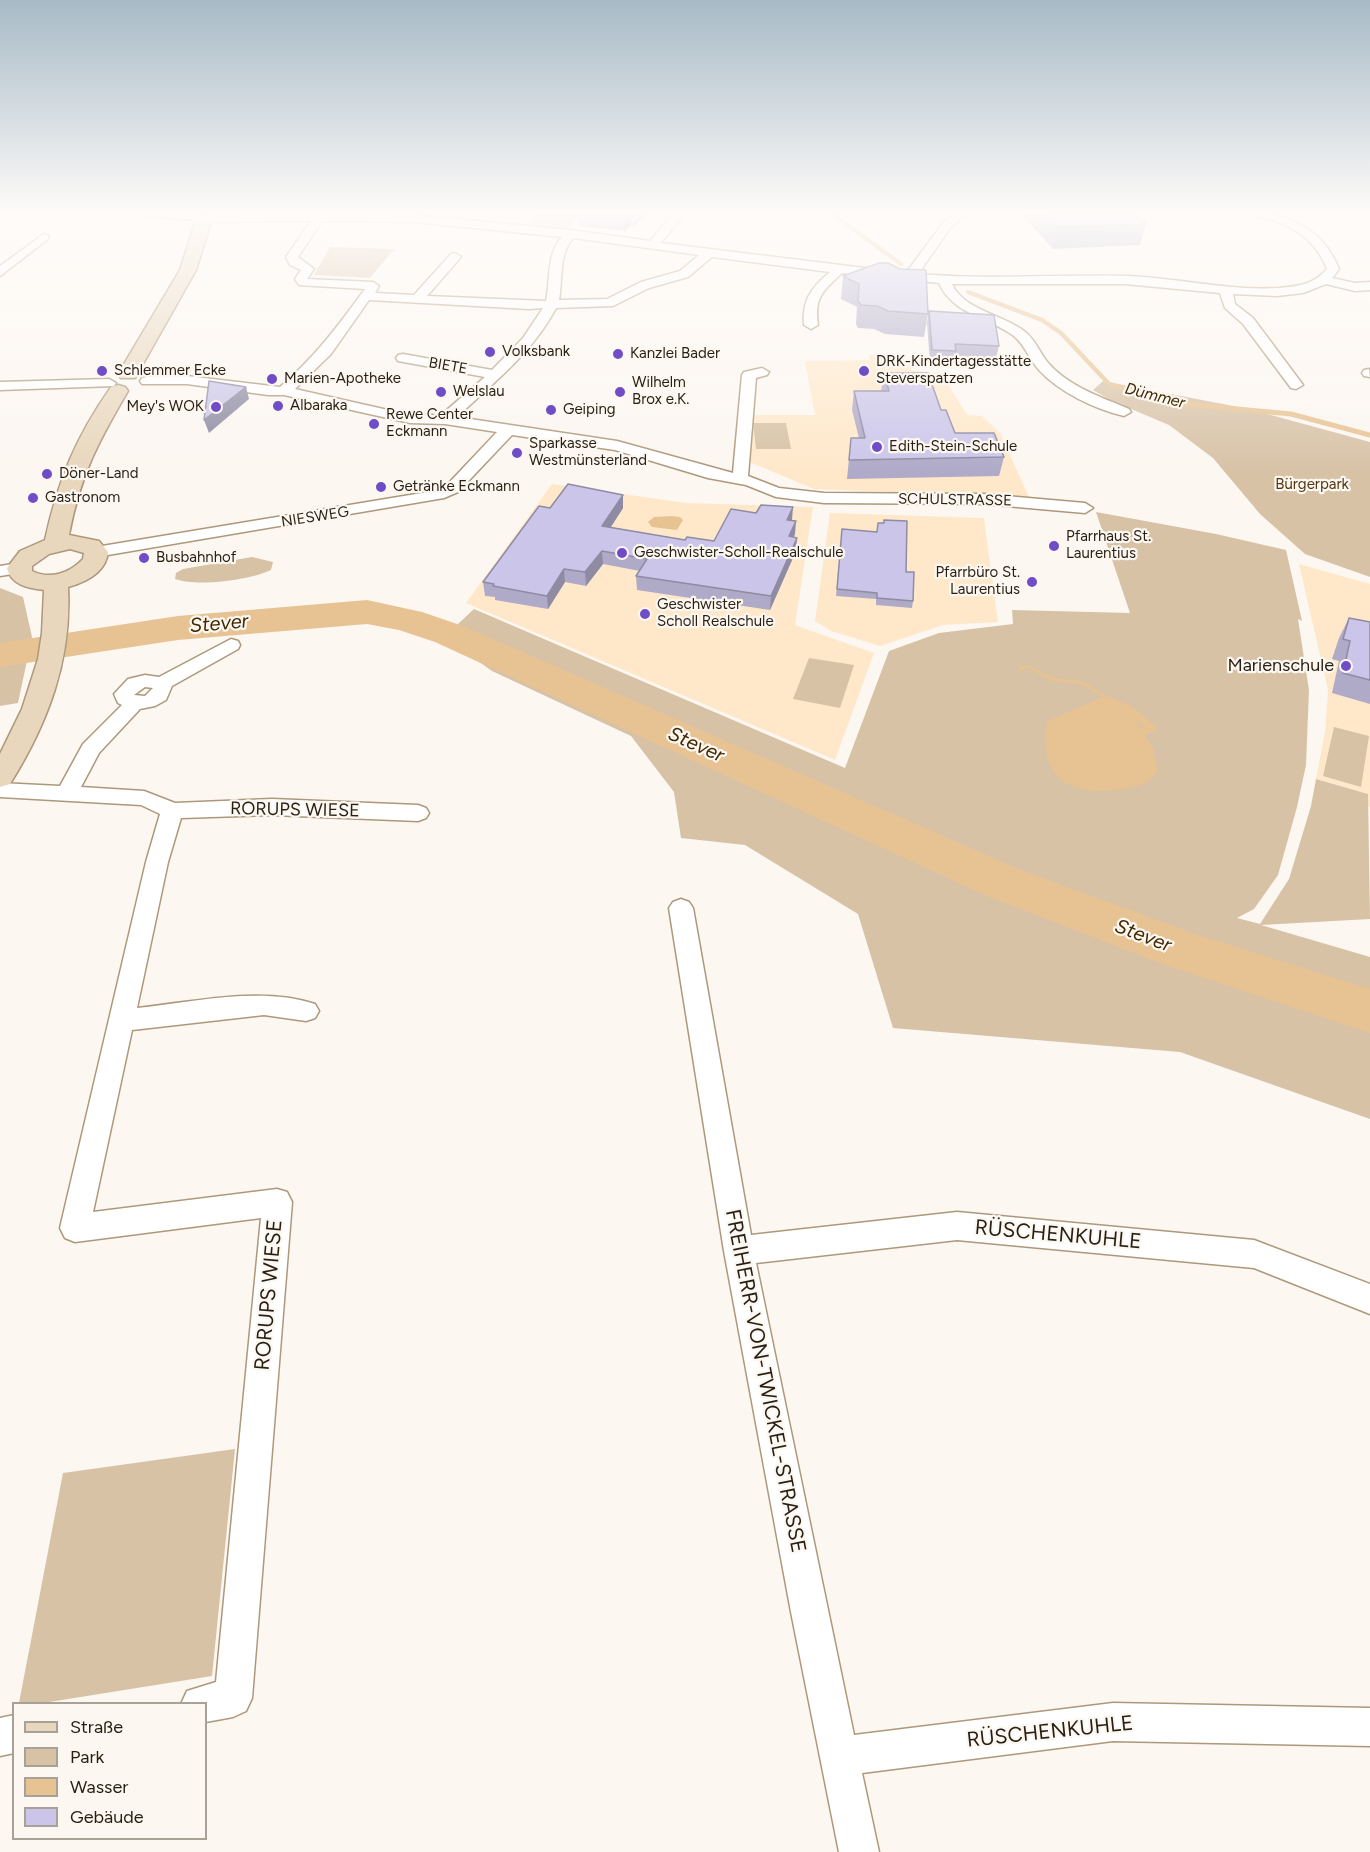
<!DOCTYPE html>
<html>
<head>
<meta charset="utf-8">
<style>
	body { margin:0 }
	#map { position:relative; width:1370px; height:1852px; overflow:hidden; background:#fcf7f1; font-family:Figtree,sans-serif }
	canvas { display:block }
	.legend { position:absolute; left:12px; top:1702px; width:195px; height:138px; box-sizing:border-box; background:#fcf7f1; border:2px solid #a7a198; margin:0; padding:8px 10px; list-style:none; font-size:18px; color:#271f13 }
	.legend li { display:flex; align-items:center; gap:12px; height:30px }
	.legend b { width:30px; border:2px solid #a7a198 }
</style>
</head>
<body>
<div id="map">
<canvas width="1370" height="1852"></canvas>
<ul class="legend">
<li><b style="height:8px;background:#e8d7bd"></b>Straße</li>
<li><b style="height:16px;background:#d7c2a6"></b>Park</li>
<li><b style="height:16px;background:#e7c393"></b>Wasser</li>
<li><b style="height:16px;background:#cbc6e9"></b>Gebäude</li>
</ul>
</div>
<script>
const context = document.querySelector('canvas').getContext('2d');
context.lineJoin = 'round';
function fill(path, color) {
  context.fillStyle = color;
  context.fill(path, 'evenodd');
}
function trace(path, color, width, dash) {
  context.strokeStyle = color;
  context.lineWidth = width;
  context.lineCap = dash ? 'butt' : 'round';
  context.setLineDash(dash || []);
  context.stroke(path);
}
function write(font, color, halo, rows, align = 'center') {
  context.font = font + ' Figtree,sans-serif';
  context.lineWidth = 4.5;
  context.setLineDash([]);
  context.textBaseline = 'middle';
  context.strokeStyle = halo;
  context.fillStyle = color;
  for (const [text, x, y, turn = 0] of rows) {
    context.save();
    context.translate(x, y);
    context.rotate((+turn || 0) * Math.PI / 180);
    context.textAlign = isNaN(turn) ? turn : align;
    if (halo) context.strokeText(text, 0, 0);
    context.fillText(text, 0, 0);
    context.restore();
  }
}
fill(new Path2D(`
	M 901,354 L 912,370 L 941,373 L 967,415 L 982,416 L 1000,433 L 1029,497 L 814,489 L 747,461 L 750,415 L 815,415 L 805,361 L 870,360 L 869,355 Z
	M 552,484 L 686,503 L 813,507 L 795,625 L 874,653 L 835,760 L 466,603 Z
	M 830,513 L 984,518 L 998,622 L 943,625 L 880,646 L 831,631 L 815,621 Z
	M 1299,564 L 1370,584 L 1370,807 L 1367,806 L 1368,794 L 1316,779 L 1325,732 L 1328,690 Z`), '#ffe8ca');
fill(new Path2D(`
	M 539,213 L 582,213 L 568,228 L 528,224 Z
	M 330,247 L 396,249 L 389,255 L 370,278 L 314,275 Z
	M 1103,381 L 1249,409 L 1370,442 L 1370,577 L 1305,554 L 1260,514 L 1213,458 L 1169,425 L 1110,400 L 1093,390 Z
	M 753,423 L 786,423 L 791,449 L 756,449 Z
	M 1096,512 L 1216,534 L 1286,550 L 1302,621 L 1298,619 L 1309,690 L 1306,765 L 1297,807 L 1278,875 L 1254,909 L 1237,918 L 1260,924 L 1289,879 L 1311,806 L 1316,779 L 1368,794 L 1370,919 L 1261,925 L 1370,957 L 1370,1119 L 1180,1052 L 893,1028 L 858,914 L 745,845 L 681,838 L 674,792 L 631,736 L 492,671 L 444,637 L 474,609 L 845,768 L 889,651 L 939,633 L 1013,624 L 1012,610 L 1130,613 Z
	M 252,557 L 273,562 L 271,570 C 250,580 198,587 175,579 L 176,573 L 183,569 Z
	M 0,588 L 23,597 L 32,637 L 18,703 L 0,706 Z
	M 809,658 L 854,665 L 840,708 L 793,699 Z
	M 1334,727 L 1369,736 L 1361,787 L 1323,776 Z
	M 235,1449 L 212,1676 L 43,1703 L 19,1703 L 63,1473 Z`), '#d7c2a6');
fill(new Path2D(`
	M 672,516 L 680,517 L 683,520 L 677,530 L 652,527 L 648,522 L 654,517 Z
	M 1020,666 L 1029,666 L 1054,678 L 1081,681 L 1105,695 L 1137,709 L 1133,715 L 1153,749 L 1158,770 C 1155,774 1152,779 1149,781 C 1127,793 1073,797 1056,775 C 1044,759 1045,740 1047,721 L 1103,697 L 1080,684 L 1052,681 L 1028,668 L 1019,671 L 1016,669 Z`), '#e7c393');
trace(new Path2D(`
	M 831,213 L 901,264
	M 968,292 L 1042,320 L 1061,333 L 1109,384 L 1145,395`), '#e7c393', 4.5);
trace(new Path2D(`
	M 1140,393 L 1172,403 L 1291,414 L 1370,435`), '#e7c393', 5);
trace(new Path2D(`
	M 1127,708 L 1152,728 L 1144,731`), '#e7c393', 8);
fill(new Path2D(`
	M 367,600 L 422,612 L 463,626 L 1021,870 L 1198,935 L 1370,989 L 1370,1033 L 1165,965 L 987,896 L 435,642 L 399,630 L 367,624 L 178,640 L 0,667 L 0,643 L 178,616 Z`), '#e7c393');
const street = new Path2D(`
	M 138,213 L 413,215 L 571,230 L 650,241 L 674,213 L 685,213 L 661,243 L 906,273 L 943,223 L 955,213 L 967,213 L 951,227 L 918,274 C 988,280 1058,274 1128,276 C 1178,278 1228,291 1278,288 C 1299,286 1313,285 1327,269 C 1317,243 1298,228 1272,220 C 1265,218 1256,218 1250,213 C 1291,213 1324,231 1339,269 L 1332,278 L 1355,283 L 1370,282 L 1370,290 L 1355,291 L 1326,284 L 1303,293 L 1277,296 L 1233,294 L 1235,304 L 1253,318 L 1303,385 L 1296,389 L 1291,388 L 1243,324 L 1225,308 L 1220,293 L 1125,284 L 952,284 C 963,310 1004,315 1024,331 C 1036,340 1040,354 1049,364 C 1070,387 1101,397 1129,409 L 1131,412 L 1124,416 C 1095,409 1059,392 1039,370 C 1029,359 1025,345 1014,336 C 990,318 952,314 939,283 L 842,273 C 823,291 814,297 818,325 L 811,329 L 804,325 C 802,300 811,288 830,272 L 712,257 L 688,277 L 649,288 L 613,306 L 556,308 C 533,352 492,384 457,417 L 617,441 L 733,473 L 742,375 L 744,372 L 762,368 L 769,372 L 767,375 L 756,378 L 748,476 L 779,488 L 824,493 L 983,494 L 1085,503 L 1093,508 L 1085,513 L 983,504 L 824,503 L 776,497 L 746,485 L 708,478 L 615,450 L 512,435 L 458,492 L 444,498 L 96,557 L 90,556 L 87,552 L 90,548 L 434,491 L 446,486 L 497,432 L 445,424 L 410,423 L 284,395 L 268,395 L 187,384 L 142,384 L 140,381 L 142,378 L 147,377 L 187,376 L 280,387 C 314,358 339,325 365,289 L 299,285 L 295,279 L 301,270 L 290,265 L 286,257 L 311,221 L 221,222 L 144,216 ZM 322,221 L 413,222 L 562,237 C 546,255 551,278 546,301 L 427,296 L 461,257 L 455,253 L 451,254 L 414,295 L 375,293 L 379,286 L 373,282 L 307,279 L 314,269 L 298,257 ZM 573,238 L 699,255 L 680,271 L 641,282 L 607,299 L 559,300 C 563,279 558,256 573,238 ZM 369,300 L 529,309 L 543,308 L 523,338 L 492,370 L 403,354 L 398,355 L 396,358 L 398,361 L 485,377 L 441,415 L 410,415 L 295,389 L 331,354 Z
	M 44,234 L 48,235 L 48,239 L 0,276 L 0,266 Z
	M 1369,369 L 1370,377 L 1364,376 L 1362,373 L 1364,370 Z
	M 109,379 L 116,383 L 114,386 L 0,390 L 0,382 Z
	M 19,563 L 25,564 L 28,568 L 25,572 L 0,576 L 0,566 Z
	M 231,639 L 238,641 L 240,645 L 238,649 L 172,686 L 166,700 L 155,706 L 140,709 L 99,753 L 81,787 L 144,791 L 175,803 L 272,799 L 418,805 L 426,808 L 429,813 L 426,818 L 418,821 L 272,815 L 181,818 L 168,862 L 137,1008 C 192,1002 262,986 315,1004 L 319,1011 L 315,1018 L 306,1021 L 264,1015 L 132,1030 L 93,1212 L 277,1189 L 287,1192 L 292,1202 L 252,1698 L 246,1711 L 233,1717 L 206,1722 L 206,1704 L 181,1704 L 187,1691 L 216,1682 L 261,1218 L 75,1242 L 65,1238 L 60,1228 L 146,862 L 160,814 L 141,805 L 0,797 L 0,783 L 60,786 L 83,744 L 122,705 L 118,703 L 114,694 L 128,679 L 145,675 L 159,677 ZM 145,687 L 153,688 L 145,696 L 134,695 Z
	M 681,899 L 689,902 L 693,908 L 751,1235 L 957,1212 L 1254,1240 L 1370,1284 L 1370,1314 L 1254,1268 L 957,1240 L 756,1263 L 854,1735 L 1113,1703 L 1370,1708 L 1370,1746 L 1113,1741 L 862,1773 L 879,1852 L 839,1852 L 791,1612 L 724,1251 L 669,908 L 673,902 Z
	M 14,1715 L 14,1753 L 0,1756 L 0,1718 Z`);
const secondary = new Path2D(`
	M 198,213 L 214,213 L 196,270 L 135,378 L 121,378 L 118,374 L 180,270 Z
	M 118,385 L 125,387 L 128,391 C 98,442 80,476 69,535 L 99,541 L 108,552 C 106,572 86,582 68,587 C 72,660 48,723 10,784 L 0,787 L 0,754 L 22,709 L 38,659 L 42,633 L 44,590 C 28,588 11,585 7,568 L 20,551 L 45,540 C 58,480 76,437 111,387 ZM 70,549 L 84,553 L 83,559 C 70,573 50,580 32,571 L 32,566 L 49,554 Z`);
trace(street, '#ae987b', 3);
trace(secondary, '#ae987b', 3);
fill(street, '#fff');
fill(secondary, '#e8d7bd');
fill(new Path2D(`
	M 578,213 L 647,213 L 634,227 L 630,226 L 625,231 L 579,226 Z
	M 1020,213 L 1135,213 L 1146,224 L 1140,245 L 1053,249 Z
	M 843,276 L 928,314 L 924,337 L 885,334 L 874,329 L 858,328 L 856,324 L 857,307 L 841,299 Z
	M 929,311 L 999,346 L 996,358 L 955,356 L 954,363 L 930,362 L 927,323 Z
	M 884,373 L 941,410 L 955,433 L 1004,457 L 999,476 L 847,479 L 851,438 L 859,438 L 852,410 L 854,391 L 881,391 Z
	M 623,508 L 611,527 L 685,540 L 714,541 L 792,520 L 795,534 L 793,537 L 796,551 L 770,610 L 637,590 L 636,576 L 640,571 L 603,564 L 586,586 L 565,582 L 548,609 L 495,600 L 495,597 L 485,596 L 483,582 Z
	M 878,523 L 906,572 L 913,601 L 912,608 L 876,605 L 876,599 L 836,596 L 842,529 L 877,532 Z
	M 1349,618 L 1370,622 L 1370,704 L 1332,693 L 1339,661 L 1332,659 L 1339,638 Z`), '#afaac8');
fill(new Path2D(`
	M 627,213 L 630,213 L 630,226 L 625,231 L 625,215 Z
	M 634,213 L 647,213 L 634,227 Z
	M 246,387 L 249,399 L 209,433 L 204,420 Z
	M 623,495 L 623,508 L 603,539 L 602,526 Z
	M 793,507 L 792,520 L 787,520 Z
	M 796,521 L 795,534 L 788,550 L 789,536 Z
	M 797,538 L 796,551 L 770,610 L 771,596 Z
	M 602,551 L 603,564 L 586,586 L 585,572 Z
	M 564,569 L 565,582 L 548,609 L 547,596 Z`), '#8e8ba3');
const building = new Path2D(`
	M 605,213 L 627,213 L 625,215 Z
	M 1044,213 L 1135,213 L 1146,224 L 1058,227 Z
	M 879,263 L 888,263 L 900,269 L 926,270 L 928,314 L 888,311 L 877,306 L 861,305 L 858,301 L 859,284 L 843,276 Z
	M 929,311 L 994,315 L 999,346 L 955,344 L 956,351 L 932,350 Z
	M 884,373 L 928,373 L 941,410 L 946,410 L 955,433 L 994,433 L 1004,457 L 849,460 L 851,438 L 865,438 L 854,391 L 889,391 Z
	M 209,381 L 246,387 L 204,420 Z
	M 568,484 L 623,495 L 602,526 L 685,540 L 687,537 L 714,541 L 731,509 L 756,513 L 761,505 L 793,507 L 787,520 L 796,521 L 789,536 L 797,538 L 771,596 L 636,576 L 647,559 L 602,551 L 585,572 L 564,569 L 547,596 L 493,586 L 494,584 L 483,582 L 539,506 L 550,508 Z
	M 884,520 L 907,521 L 906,572 L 914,572 L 913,601 L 877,598 L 877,593 L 837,589 L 842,529 L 877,532 L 878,523 L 884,523 Z
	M 1349,618 L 1370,622 L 1370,680 L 1343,673 L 1350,641 L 1343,639 Z`);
fill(building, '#cbc6e9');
trace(building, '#8e8ba3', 1.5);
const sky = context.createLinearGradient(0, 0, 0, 472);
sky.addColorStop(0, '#a7bac6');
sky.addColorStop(0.45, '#fefbf9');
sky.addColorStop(1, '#fefbf900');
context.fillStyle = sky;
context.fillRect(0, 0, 1370, 472);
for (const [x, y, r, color] of [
	[490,352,6,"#6f4dc7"],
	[618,354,6,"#6f4dc7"],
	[102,371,6,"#6f4dc7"],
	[864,371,6,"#6f4dc7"],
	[272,379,6,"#6f4dc7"],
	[441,392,6,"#6f4dc7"],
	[620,392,6,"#6f4dc7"],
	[278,406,6,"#6f4dc7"],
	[216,407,6,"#6f4dc7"],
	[551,410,6,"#6f4dc7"],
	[374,424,6,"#6f4dc7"],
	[877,447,6,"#6f4dc7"],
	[517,453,6,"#6f4dc7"],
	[47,474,6,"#6f4dc7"],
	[381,487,6,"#6f4dc7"],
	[33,498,6,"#6f4dc7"],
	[1054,546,6,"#6f4dc7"],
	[622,553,6,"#6f4dc7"],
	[144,558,6,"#6f4dc7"],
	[1032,582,6,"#6f4dc7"],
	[645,614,6,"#6f4dc7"],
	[1346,666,6,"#6f4dc7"]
]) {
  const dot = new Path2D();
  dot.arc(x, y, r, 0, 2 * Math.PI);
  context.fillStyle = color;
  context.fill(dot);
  trace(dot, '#fcf7f1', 2);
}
write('15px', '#271f13', '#fcf7f1', [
	["Volksbank",502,352],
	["Kanzlei Bader",630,354],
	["DRK-Kindertagesstätte",876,362],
	["Steverspatzen",876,379],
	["Schlemmer Ecke",114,371],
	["Marien-Apotheke",284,379],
	["Wilhelm",632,383],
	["Brox e.K.",632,400],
	["Welslau",453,392],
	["Albaraka",290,406],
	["Mey's WOK",204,407,"right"],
	["Geiping",563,410],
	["Rewe Center",386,415],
	["Eckmann",386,432],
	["Sparkasse",529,444],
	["Westmünsterland",529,461],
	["Edith-Stein-Schule",889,447],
	["Döner-Land",59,474],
	["Getränke Eckmann",393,487],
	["Gastronom",45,498],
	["Pfarrhaus St.",1066,537],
	["Laurentius",1066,554],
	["Geschwister-Scholl-Realschule",634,553],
	["Busbahnhof",156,558],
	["Pfarrbüro St.",1020,573,"right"],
	["Laurentius",1020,590,"right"],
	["Geschwister",657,605],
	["Scholl Realschule",657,622]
], 'left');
write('15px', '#271f13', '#fcf7f1', [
	["BIETE",448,366,10],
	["SCHULSTRASSE",955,500,1],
	["NIESWEG",315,517,-9]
]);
write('15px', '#513812', '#fcf7f1', [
	["Bürgerpark",1312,485]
]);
write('italic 16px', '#402800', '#fcf7f1', [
	["Dümmer",1155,396,14]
]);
write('18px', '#271f13', '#fcf7f1', [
	["Marienschule",1334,666]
], 'right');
write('18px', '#271f13', '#fcf7f1', [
	["RORUPS WIESE",295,810,1]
]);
write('italic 20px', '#402800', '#fcf7f1', [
	["Stever",219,624,-5],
	["Stever",696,745,24],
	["Stever",1143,936,21]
]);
write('21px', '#271f13', '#fcf7f1', [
	["RÜSCHENKUHLE",1058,1235,5],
	["RORUPS WIESE",269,1295,-85],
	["FREIHERR-VON-TWICKEL-STRASSE",765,1381,79],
	["RÜSCHENKUHLE",1050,1732,-6]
]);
</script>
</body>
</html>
